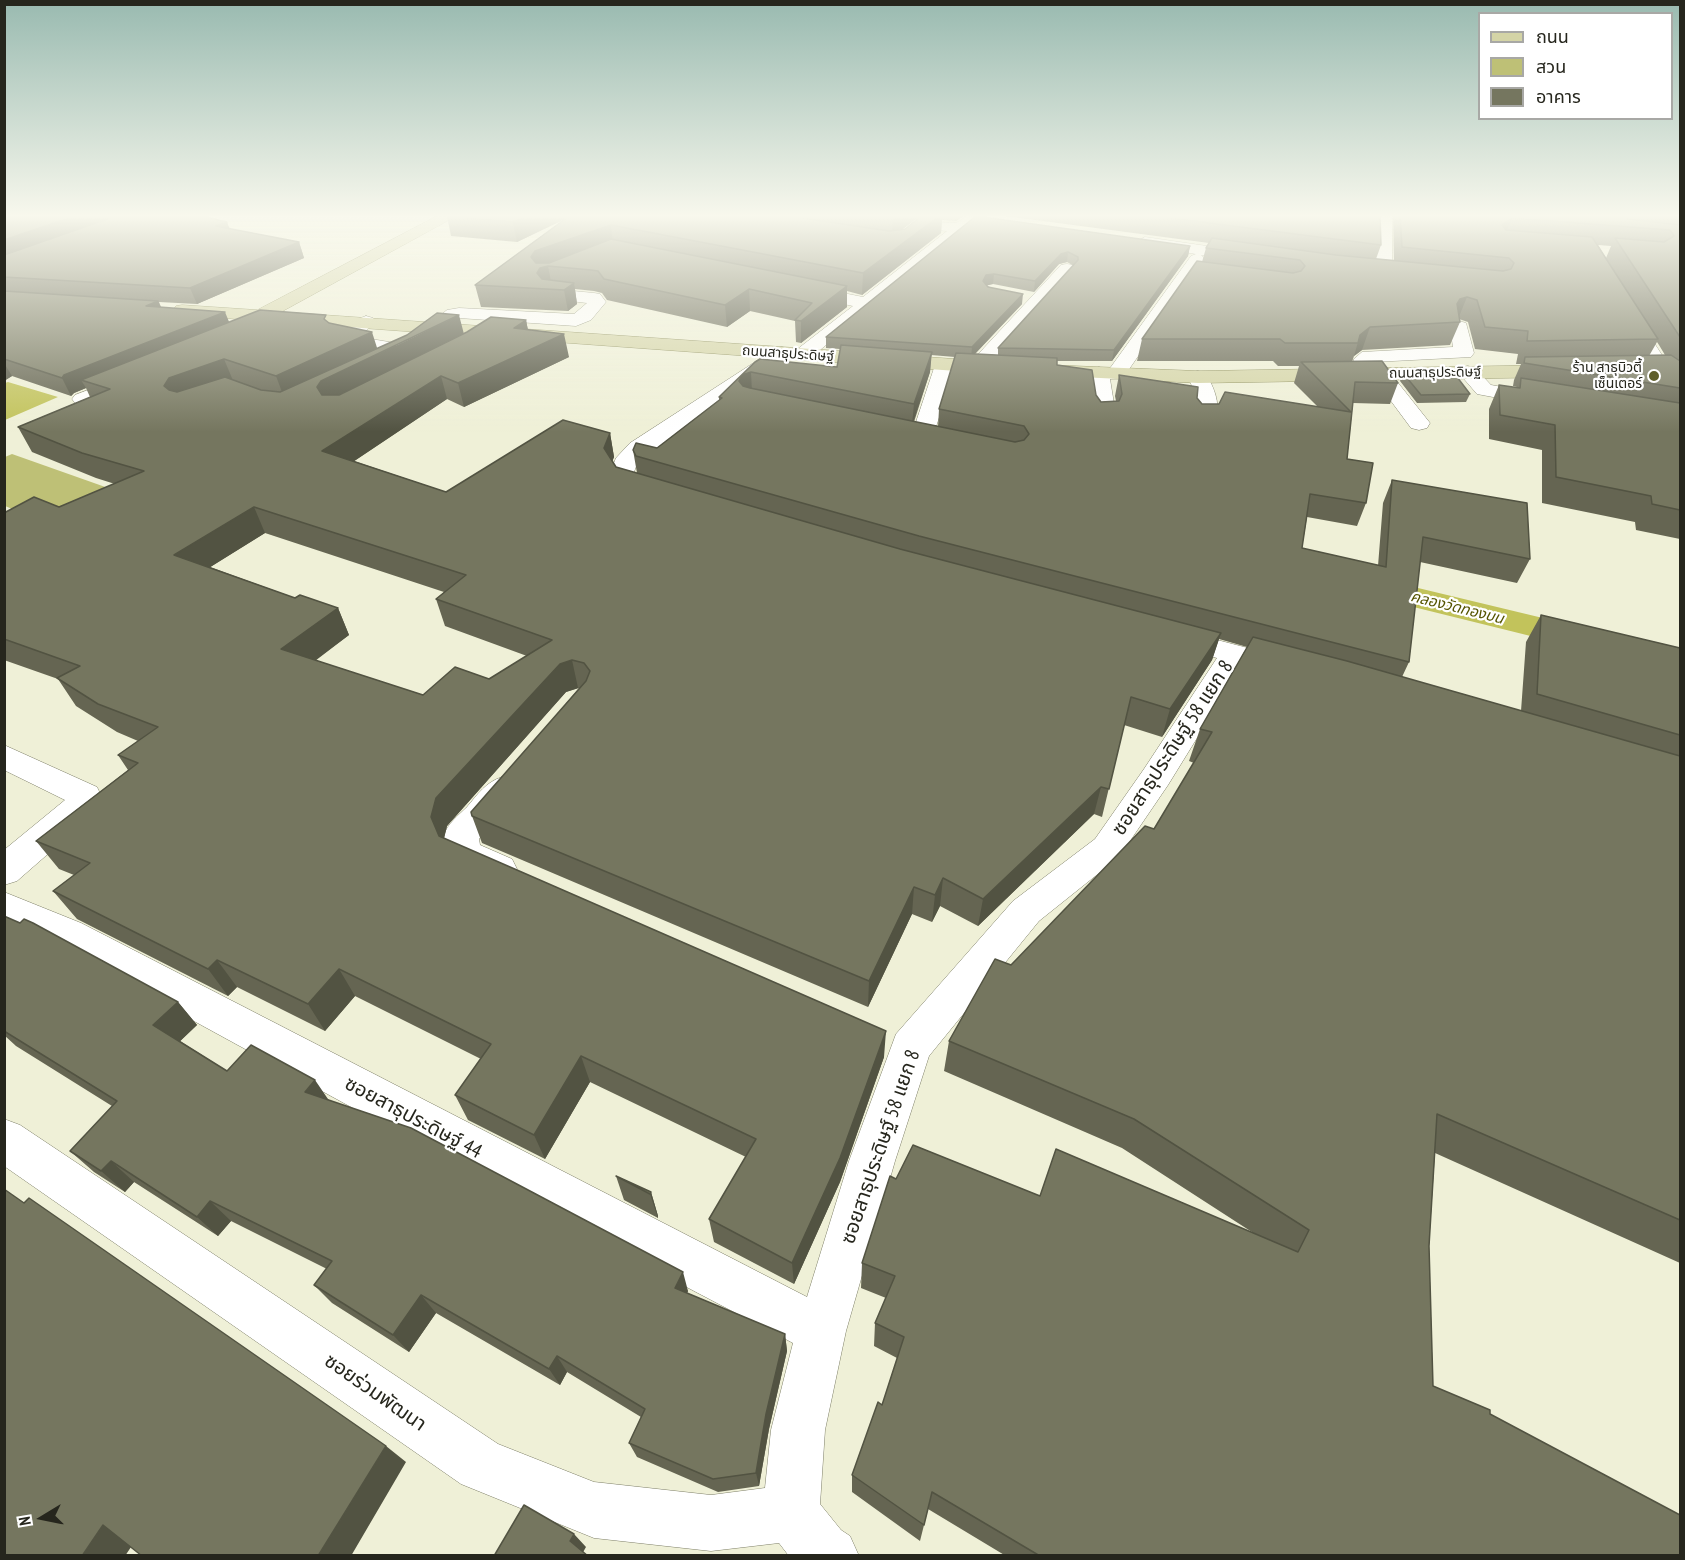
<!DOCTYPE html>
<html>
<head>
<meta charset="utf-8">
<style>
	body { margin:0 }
	#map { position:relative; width:1685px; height:1560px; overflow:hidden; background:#eff0d7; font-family:"PT Sans Narrow","Noto Sans Thai",sans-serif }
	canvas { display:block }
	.frame { position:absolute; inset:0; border:6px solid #26261d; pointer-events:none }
	.legend { position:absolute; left:1478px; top:12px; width:195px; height:108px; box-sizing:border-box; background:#fff; border:2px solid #a8a8a5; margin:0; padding:8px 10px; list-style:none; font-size:18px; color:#26261d }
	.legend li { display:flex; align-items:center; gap:12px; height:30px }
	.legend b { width:30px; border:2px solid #a8a8a5 }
	.north { position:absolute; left:12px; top:1488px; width:60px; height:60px; -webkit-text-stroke:4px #fff; paint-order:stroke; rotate:260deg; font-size:16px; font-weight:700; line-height:24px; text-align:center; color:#26261d }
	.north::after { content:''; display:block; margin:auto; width:21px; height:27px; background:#26261d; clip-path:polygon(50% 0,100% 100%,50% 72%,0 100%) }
</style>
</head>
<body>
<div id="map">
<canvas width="1685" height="1560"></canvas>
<div class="frame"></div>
<ul class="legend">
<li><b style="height:8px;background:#d4d4a6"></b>ถนน</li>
<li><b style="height:16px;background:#bec076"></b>สวน</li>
<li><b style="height:16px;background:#75765f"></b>อาคาร</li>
</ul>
<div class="north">N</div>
</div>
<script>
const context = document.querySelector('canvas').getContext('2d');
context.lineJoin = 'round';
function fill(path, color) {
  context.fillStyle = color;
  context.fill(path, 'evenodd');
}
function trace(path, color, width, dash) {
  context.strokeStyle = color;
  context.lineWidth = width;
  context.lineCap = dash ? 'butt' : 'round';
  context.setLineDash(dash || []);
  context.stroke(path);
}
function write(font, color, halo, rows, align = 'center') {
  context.font = font + ' "PT Sans Narrow","Noto Sans Thai",sans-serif';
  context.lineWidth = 4.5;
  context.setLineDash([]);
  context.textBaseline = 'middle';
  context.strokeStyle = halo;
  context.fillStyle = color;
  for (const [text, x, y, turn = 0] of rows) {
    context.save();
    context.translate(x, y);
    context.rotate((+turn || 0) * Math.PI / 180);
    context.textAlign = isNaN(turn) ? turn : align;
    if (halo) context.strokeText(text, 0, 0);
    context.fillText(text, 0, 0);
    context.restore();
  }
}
fill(new Path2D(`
	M 12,454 L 142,500 L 67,531 L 5,506 L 5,457 Z`), '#bec076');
fill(new Path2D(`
	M 8,382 L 58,397 L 5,420 L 5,383 Z`), '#c1c25a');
fill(new Path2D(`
	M 1364,575 L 1680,651 L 1680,673 L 1353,592 L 1348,585 L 1353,578 Z`), '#c2c35b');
const minor = new Path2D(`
	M 969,214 L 986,214 L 809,359 L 795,359 L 792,355 L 795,351 L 853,306 L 797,294 L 794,290 L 797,286 L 803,285 L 863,297 L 947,231 L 925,229 L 908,243 L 902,245 L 894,240 L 896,237 L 917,221 L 957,223 Z
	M 1376,214 L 1392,214 L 1392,274 L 1390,278 L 1378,278 L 1376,274 Z
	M 1145,237 L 1248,252 L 1256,257 L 1248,262 L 1201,255 L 1205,259 L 1123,378 L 1110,379 L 1116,416 L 1113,421 L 1105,422 L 1097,421 L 1094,416 L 1089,373 L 1092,369 L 1099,367 L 1108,371 L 1191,256 L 1196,254 L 1139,245 L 1137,242 Z
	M 1067,264 L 1073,265 L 1075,269 L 1073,273 L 984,371 L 970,371 L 967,367 L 970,363 L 1061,265 Z
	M 552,289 L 594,293 L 600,294 L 606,302 L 591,320 L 576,326 L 459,318 L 442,331 L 428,331 L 426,327 L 447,310 L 459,308 L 574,314 L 587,303 L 546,298 L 543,294 L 546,290 Z
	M 1627,309 L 1633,310 L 1669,366 L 1680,373 L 1680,388 C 1649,382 1633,339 1618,314 L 1621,310 Z
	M 366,316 L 373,318 L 375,322 L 359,337 L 413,346 L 416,350 C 410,362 395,368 382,365 L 379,361 L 390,353 L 337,344 L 334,340 C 342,331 355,319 366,316 Z
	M 1459,321 L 1466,323 L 1474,353 L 1471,357 L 1373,362 L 1372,370 L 1380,367 L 1387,369 L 1430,423 L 1427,428 L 1419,430 L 1411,428 L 1371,374 L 1368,378 L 1354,378 L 1351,374 L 1354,359 L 1362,352 L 1453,347 L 1450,327 L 1452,323 Z
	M 782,347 L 789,349 L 792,353 L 789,357 L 638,461 L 634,472 L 638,480 L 662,488 L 666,493 L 662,498 L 654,500 L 621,490 L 610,472 L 616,458 L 630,443 L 775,349 Z
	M 945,359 L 952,361 L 955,365 L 933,437 L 930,442 L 922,444 L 914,442 L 911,437 L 935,365 L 938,361 Z
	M 1468,366 L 1475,368 L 1491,385 L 1541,394 L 1548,396 L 1551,400 L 1548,404 L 1541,406 L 1477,394 L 1458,372 L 1461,368 Z
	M 1198,371 L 1205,373 C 1214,386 1223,408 1213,423 L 1205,424 L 1197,423 L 1194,418 L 1196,395 L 1188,377 L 1191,373 Z
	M 130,374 L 137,376 L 140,380 L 137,384 L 82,405 L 75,403 L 72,399 L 75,395 Z
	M 1171,628 L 1294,660 L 1299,667 L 1294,674 L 1284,676 L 1242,665 L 1168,785 L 1119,857 L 1039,921 L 929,1056 L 895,1161 L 846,1331 L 825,1430 L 820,1504 L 841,1530 L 850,1536 L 859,1556 L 789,1556 L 779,1543 L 711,1551 L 594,1538 L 461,1484 L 4,1166 L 4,1119 L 20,1125 L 498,1444 L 594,1482 L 711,1495 L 765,1488 L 771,1430 L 793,1343 L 523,1201 L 55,945 L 4,922 L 4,892 L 81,923 L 807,1297 L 849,1161 L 896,1034 L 1013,901 L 1095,839 L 1144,769 L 1217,658 L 1161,643 L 1157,637 L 1161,631 Z
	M 4,745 L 97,787 C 102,797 102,801 97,811 L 17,881 L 4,885 L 4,850 L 65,800 L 4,770 Z
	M 502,777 L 514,781 L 519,789 L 479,839 L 480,845 L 512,859 L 517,869 L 512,879 L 499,883 C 477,876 438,866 444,836 C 446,825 460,814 467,807 C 478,794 486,782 502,777 Z`);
const major = new Path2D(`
	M 441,214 L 460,214 L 281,312 L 998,362 L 1005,364 L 1008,368 L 1005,372 L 998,374 L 182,315 L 176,314 L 173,310 L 176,306 L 182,305 L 257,310 Z
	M 1049,365 L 1198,371 L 1562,365 L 1569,367 L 1572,371 L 1569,375 L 1562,377 L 1198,383 L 1042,375 L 1039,371 L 1042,367 Z`);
trace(minor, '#7e7f68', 1);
trace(major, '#848550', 1);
fill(minor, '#fff');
fill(major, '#d4d4a6');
fill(new Path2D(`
	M 4,214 L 194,214 L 227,222 L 229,229 L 299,242 L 304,258 L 197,304 L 159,302 L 161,307 L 229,322 L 329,324 L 377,349 L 464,334 L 526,320 L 528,330 L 569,357 L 464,407 L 447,399 L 354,461 L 446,492 L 610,433 L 614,457 L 612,461 L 616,467 L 637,473 L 633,450 L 657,448 L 719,400 L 719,397 L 755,362 L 837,367 L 840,349 L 826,348 L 826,337 L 976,216 L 1190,246 L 1188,256 L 1112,361 L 1057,361 L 1057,365 L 1096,395 L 1101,402 L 1116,401 L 1115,396 L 1119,375 L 1197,398 L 1202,404 L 1317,406 L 1294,383 L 1299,366 L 1278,366 L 1273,361 L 1137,361 L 1142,339 L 1202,262 L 1206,248 L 1209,243 L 990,214 L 1380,214 L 1381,245 L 1376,259 L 1394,261 L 1393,214 L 1680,214 L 1680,539 L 1636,530 L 1635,522 L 1542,503 L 1542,450 L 1489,439 L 1489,409 L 1499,385 L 1517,388 L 1517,387 L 1513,386 L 1514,380 L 1521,364 L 1516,364 L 1518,354 L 1475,349 L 1468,322 L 1459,319 L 1460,322 L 1450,345 L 1362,350 L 1354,356 L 1352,362 L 1398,383 L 1390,404 L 1353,403 L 1347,459 L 1366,503 L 1357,526 L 1307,517 L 1302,548 L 1378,566 L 1383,503 L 1392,480 L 1530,559 L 1517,583 L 1420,562 L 1409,662 L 1402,677 L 1521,711 L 1526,642 L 1541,615 L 1680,648 L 1680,1263 L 1435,1153 L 1429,1246 L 1433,1386 L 1490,1414 L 1680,1556 L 1006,1556 L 928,1509 L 920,1541 L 852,1492 L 852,1475 L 882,1405 L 897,1358 L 874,1346 L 875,1323 L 886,1298 L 861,1288 L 862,1263 L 896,1179 L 1040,1196 L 1255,1234 L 1122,1148 L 944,1071 L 949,1041 L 1011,965 L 1154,829 L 1194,763 L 1189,761 L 1200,729 L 1247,647 L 1219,639 L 1212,660 L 1162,737 L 1124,725 L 1102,817 L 1094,814 L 978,926 L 940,906 L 932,922 L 912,914 L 868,1007 L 482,843 L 472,816 L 579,688 L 566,692 L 447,826 L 444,839 L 884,1057 L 840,1182 L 794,1284 L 714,1242 L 709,1219 L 746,1157 L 590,1082 L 545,1159 L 468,1120 L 455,1095 L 481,1059 L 355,996 L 325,1031 L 237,987 L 228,996 L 77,919 L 53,891 L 74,875 L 59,869 L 36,841 L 128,770 L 118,755 L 138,741 L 117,732 L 76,706 L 58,679 L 4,660 L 4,513 L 59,507 L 115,484 L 96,478 L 32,452 L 18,427 L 90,397 L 86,388 L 74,393 L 71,396 L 12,376 L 4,381 ZM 1598,245 L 1611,246 L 1606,258 ZM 1067,262 L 1074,266 L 998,348 L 998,355 L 975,354 L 1022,304 L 986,285 L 993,284 L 1034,292 L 1059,264 ZM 1657,342 L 1659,345 L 1665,355 L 1649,356 ZM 931,355 L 955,357 L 939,409 L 938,427 L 914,422 L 930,372 ZM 265,533 L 444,592 L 436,599 L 445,626 L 527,656 L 489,679 L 423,695 L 315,660 L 349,635 L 338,608 L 295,598 L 210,567 Z
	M 451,214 L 966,214 L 956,221 L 942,220 L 941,233 L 862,295 L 847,291 L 847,307 L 801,343 L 796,342 L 795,321 L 750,311 L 727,327 L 607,300 L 602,293 L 594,291 L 575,289 L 577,304 L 568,311 L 481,307 L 475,285 L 566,218 L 517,242 L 451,236 L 447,216 ZM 916,219 L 917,219 L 905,229 L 903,229 Z
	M 1403,373 L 1470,394 L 1466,402 L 1417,403 L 1400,381 Z
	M 4,916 L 178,1002 L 197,1025 L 180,1041 L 227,1071 L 329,1100 L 688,1291 L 687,1293 L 785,1334 L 787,1351 L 769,1429 L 759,1486 L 718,1492 L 637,1457 L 629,1443 L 641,1417 L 567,1372 L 560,1385 L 436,1313 L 409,1352 L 332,1303 L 314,1285 L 327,1269 L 231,1221 L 218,1236 L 134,1182 L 125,1192 L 94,1172 L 70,1151 L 112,1106 L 16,1046 L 4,1035 Z
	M 616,1176 L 651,1192 L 658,1216 L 658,1218 L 624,1200 Z`), '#656552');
fill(new Path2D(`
	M 81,214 L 114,214 L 116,219 L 4,258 L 4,240 Z
	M 531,214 L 576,214 L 517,242 L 513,222 Z
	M 897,214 L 916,214 L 916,219 L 892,237 L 893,217 Z
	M 942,214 L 941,233 L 862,295 L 863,273 Z
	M 957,214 L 966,214 L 956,221 Z
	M 1624,214 L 1632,214 L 1625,226 Z
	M 1512,218 L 1504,238 L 1502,225 Z
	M 227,222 L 233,237 L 216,226 Z
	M 611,225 L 613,245 L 548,266 L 552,287 L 537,275 L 531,257 L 535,251 Z
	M 299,242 L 304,258 L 197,304 L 190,288 Z
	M 1190,246 L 1188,256 L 1112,361 L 1114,350 Z
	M 1068,252 L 1067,262 L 1059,264 L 1034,292 L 1035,281 L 1061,254 Z
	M 994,274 L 993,284 L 985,286 L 983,281 L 986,275 Z
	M 574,283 L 577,304 L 568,311 L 564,290 Z
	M 847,286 L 847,307 L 801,343 L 801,321 Z
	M 749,289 L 750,311 L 727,327 L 725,305 Z
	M 1023,294 L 1022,304 L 971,358 L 972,347 Z
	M 1467,297 L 1458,319 L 1457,304 L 1460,299 Z
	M 158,301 L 166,318 L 146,306 Z
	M 225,312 L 232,329 L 81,380 L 86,388 L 74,393 L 71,396 L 62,378 L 64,375 Z
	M 459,315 L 465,338 L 326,411 L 285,400 L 276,376 L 372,332 L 379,354 Z
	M 526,320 L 530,342 L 514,328 Z
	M 1370,327 L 1362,350 L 1354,356 L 1360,335 Z
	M 564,334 L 569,357 L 464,407 L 458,383 Z
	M 932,352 L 930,372 L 912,425 L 914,404 Z
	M 224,359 L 234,383 L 180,402 L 164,386 L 169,378 Z
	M 4,363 L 12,376 L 4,381 Z
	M 751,372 L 752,393 L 743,396 L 739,381 L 742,375 Z
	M 441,376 L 447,399 L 332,476 L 322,451 Z
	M 610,433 L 614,457 L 608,473 L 604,448 Z
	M 254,507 L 265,533 L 188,581 L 174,555 Z
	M 338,608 L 349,635 L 294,677 L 281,649 Z
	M 1221,633 L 1212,660 L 1162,737 L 1170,709 Z
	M 572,660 L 578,688 L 566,692 L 447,826 L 442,845 L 431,817 L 436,798 L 560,664 Z
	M 1101,787 L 1094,814 L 978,926 L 983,899 Z
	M 943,878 L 940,906 L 932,922 L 935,895 Z
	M 914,887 L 912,914 L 868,1007 L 869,981 Z
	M 217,960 L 237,987 L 228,996 L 208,969 Z
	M 339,969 L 355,996 L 325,1031 L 308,1004 Z
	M 178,1002 L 197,1025 L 173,1048 L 153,1025 Z
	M 886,1031 L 884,1057 L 840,1182 L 794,1284 L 792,1263 Z
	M 581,1056 L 590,1082 L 545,1159 L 534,1135 Z
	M 315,1080 L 330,1102 L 305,1092 Z
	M 111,1161 L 134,1182 L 125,1192 L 101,1171 Z
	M 651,1192 L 658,1216 L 658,1218 L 650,1194 Z
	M 210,1201 L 231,1221 L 218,1236 L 197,1217 Z
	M 683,1272 L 688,1291 L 681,1306 L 675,1288 Z
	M 421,1295 L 436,1313 L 409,1352 L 393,1335 Z
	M 785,1334 L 787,1351 L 769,1429 L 759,1486 L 756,1473 L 766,1414 Z
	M 557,1356 L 567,1372 L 560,1385 L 549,1369 Z
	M 386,1446 L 406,1462 L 351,1556 L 318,1556 Z
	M 103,1525 L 137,1538 L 125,1556 L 82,1556 Z
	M 574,1534 L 586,1547 L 582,1554 L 570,1541 Z`), '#525342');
const building = new Path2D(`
	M 4,214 L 81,214 L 4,240 Z
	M 118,214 L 194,214 L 227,222 L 216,226 L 299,242 L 190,288 L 4,277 L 4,255 L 116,216 Z
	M 451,214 L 531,214 L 513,222 L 447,216 Z
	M 572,214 L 776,214 L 889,231 L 905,229 L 924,214 L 942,214 L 863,273 L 611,225 L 535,251 L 531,257 L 536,263 L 549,263 L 611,239 L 847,286 L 801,321 L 795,320 L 812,303 L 749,289 L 725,305 L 604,279 L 598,271 L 591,270 L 548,266 L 540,268 L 537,273 L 542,279 L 574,283 L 564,290 L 475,285 Z
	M 872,214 L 897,214 L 893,217 Z
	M 1139,214 L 1380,214 L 1381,245 Z
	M 1400,214 L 1625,214 L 1628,219 L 1680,225 L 1680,337 L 1615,238 L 1664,242 L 1674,236 L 1670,230 L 1512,218 L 1502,225 L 1506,230 L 1592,237 L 1658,339 L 1527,341 L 1528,331 L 1485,327 L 1477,300 L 1467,297 L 1460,299 L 1457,304 L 1460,322 L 1370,327 L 1360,335 L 1358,343 L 1285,343 L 1280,339 L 1142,339 L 1197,261 L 1293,273 L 1301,271 L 1305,266 L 1300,260 L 1206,248 L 1212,238 L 1336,255 L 1503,271 L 1511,269 L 1514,263 L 1509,258 L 1402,247 Z
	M 976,216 L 1190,246 L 1114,350 L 998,348 L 1078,260 L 1078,257 L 1068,252 L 1061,254 L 1035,281 L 994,274 L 986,275 L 983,281 L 988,287 L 1023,294 L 972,347 L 826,337 Z
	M 4,291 L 158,301 L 146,306 L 225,312 L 64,375 L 62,378 L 4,359 Z
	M 260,310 L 326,315 L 324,319 L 329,323 L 372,332 L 276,376 L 224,359 L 169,378 L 164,386 L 169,390 L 177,392 L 225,377 L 261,390 L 280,392 L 407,335 L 437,313 L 459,315 L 321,381 L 317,387 L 322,395 L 339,395 L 467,332 L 491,317 L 526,320 L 514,328 L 564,334 L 458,383 L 441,376 L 322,451 L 446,492 L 563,420 L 610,433 L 604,448 L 616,467 L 900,549 L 1221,633 L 1170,709 L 1131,697 L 1109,789 L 1101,787 L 983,899 L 943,878 L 935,895 L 914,887 L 869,981 L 472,816 L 471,812 L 586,681 L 590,671 L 584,663 L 572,660 L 560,664 L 436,798 L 431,817 L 439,836 L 886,1031 L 840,1158 L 792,1263 L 709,1219 L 756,1139 L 581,1056 L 534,1135 L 455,1095 L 491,1044 L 339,969 L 308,1004 L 217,960 L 208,969 L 53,891 L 90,863 L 36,841 L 138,763 L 118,755 L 158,727 L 98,704 L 57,678 L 80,666 L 4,639 L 4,513 L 34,497 L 59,507 L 144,471 L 82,453 L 18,427 L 110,389 L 81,380 ZM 254,507 L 466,575 L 436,599 L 552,640 L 489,679 L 455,667 L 423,695 L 281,649 L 338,608 L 300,595 L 295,598 L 174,555 Z
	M 841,345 L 932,352 L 914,404 L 751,372 L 742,375 L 739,381 L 743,386 L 750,388 L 1015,442 L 1024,440 L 1029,434 L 1024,426 L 939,409 L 956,353 L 1057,358 L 1057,365 L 1092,370 L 1096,395 L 1101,402 L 1119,401 L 1122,394 L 1119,375 L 1198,387 L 1197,398 L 1202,404 L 1219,404 L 1225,392 L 1351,412 L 1301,362 L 1382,361 L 1398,383 L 1355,382 L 1347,459 L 1373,463 L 1366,503 L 1310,494 L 1302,548 L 1386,567 L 1392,480 L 1527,503 L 1530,559 L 1423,537 L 1409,662 L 919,536 L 636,456 L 633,450 L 636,443 L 657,448 L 722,398 L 719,397 L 755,362 L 760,359 L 837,367 Z
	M 1671,355 L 1680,361 L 1680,388 L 1524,363 L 1525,357 Z
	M 1403,373 L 1454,373 L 1470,394 L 1421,395 Z
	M 1521,378 L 1680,403 L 1680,510 L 1652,504 L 1651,496 L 1556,477 L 1555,425 L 1500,415 L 1499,385 L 1520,388 Z
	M 1541,615 L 1680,648 L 1680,735 L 1537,694 Z
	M 1253,637 L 1347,661 L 1680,756 L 1680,1220 L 1437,1114 L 1429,1246 L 1433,1386 L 1490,1410 L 1490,1414 L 1680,1515 L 1680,1556 L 1040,1556 L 932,1492 L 924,1525 L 852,1475 L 878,1402 L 882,1405 L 904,1337 L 875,1323 L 895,1276 L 862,1263 L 890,1176 L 896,1179 L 913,1145 L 1040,1196 L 1056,1149 L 1298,1252 L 1309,1230 L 1134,1119 L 949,1041 L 995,959 L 1011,965 L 1145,826 L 1154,829 L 1212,732 L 1200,729 Z
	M 4,916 L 20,923 L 24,919 L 33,923 L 178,1002 L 153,1025 L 227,1071 L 251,1045 L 315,1080 L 305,1092 L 411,1128 L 683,1272 L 675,1288 L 785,1334 L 766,1414 L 756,1473 L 713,1479 L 629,1443 L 645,1409 L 557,1356 L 549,1369 L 421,1295 L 393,1335 L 314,1285 L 332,1261 L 210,1201 L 197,1217 L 111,1161 L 101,1171 L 70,1151 L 117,1101 L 4,1031 Z
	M 616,1176 L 651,1192 L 650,1194 Z
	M 4,1189 L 24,1203 L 29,1198 L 386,1446 L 318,1556 L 142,1556 L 103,1525 L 82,1556 L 4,1556 Z
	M 524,1505 L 574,1534 L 570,1541 L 588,1556 L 494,1556 Z`);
fill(building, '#75765f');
trace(building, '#525342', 1.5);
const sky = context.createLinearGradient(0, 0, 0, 432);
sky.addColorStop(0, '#99bab0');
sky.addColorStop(0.5, '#f8f8ed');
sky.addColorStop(1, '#f8f8ed00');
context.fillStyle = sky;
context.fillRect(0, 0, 1685, 432);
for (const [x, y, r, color] of [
	[1654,376,6,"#5e5e2b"]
]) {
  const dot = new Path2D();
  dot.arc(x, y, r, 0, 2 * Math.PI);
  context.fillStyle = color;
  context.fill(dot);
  trace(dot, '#fff', 2);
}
write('14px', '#26261d', '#fff', [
	["ถนนสาธุประดิษฐ์",788,354,4],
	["ถนนสาธุประดิษฐ์",1435,373,-1]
]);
write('14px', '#26261d', '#fff', [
	["ร้าน สาธุบิวตี้",1642,368],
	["เซ็นเตอร์",1642,384]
], 'right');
write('italic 15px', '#555400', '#fff', [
	["คลองวัดทองบน",1457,608,14]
]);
write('20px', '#26261d', '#fff', [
	["ซอยสาธุประดิษฐ์ 58 แยก 8",1173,748,-57],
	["ซอยสาธุประดิษฐ์ 44",413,1118,28],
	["ซอยสาธุประดิษฐ์ 58 แยก 8",881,1147,-71],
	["ซอยร่วมพัฒนา",375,1393,35]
]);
</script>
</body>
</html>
